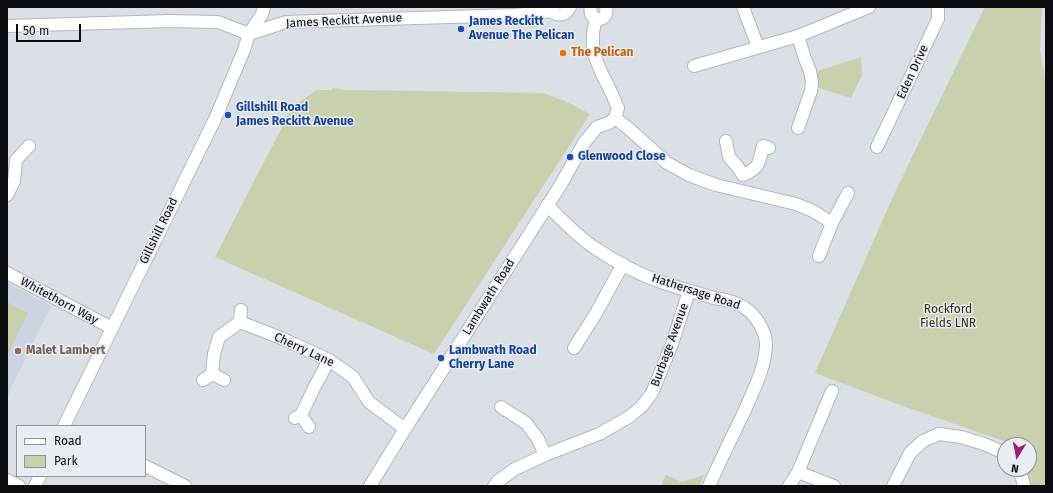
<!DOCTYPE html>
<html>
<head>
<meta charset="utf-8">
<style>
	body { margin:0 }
	#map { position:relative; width:1053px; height:493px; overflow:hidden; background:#dbdfe6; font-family:"Fira Sans",sans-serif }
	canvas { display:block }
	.frame { position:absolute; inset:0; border:8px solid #0c0d10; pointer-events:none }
	.legend { position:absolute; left:16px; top:425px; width:130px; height:52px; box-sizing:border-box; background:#e8ecf3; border:1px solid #909398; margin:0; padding:5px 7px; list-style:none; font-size:12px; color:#0c0d10 }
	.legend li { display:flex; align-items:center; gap:8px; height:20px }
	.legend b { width:20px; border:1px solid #909398 }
	.north { position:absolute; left:997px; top:437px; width:40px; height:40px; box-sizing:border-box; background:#e8ecf3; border:1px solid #909398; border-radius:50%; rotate:190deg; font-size:11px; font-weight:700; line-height:16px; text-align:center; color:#0c0d10 }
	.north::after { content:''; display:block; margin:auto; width:14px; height:18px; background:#9b1e75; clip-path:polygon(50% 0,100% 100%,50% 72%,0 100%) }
	.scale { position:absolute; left:16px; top:24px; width:65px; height:18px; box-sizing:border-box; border:2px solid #0c0d10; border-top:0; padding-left:5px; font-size:12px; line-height:14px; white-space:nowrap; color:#0c0d10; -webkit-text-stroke:3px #e8ecf3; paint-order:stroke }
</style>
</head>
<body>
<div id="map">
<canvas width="1053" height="493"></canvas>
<div class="frame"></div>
<ul class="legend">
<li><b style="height:5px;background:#fff"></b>Road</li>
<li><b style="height:11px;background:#c9d0ad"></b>Park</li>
</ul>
<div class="north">N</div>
<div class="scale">50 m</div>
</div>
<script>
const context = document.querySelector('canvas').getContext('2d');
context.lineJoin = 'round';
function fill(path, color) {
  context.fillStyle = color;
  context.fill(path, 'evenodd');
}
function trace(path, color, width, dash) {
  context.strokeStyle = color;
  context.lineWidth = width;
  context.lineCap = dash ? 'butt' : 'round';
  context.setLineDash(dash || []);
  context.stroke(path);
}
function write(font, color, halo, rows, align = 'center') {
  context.font = font + ' "Fira Sans",sans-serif';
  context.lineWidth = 3;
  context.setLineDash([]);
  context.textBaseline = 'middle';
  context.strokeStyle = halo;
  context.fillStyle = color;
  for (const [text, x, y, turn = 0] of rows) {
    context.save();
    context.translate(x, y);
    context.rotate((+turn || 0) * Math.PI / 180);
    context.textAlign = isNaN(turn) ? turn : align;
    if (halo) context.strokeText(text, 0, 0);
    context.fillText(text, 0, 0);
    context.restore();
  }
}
fill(new Path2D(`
	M 7,282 L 51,306 L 7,397 Z`), '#ccd4e1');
fill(new Path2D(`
	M 985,7 L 1042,7 L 1040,50 L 1046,85 L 1046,486 L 1030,486 L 1026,469 L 1029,469 L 1029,445 L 1015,445 L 903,406 L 815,373 L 896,190 Z
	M 861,57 L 862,75 L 851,98 L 816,87 L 815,72 Z
	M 333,88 L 344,90 L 543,93 L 565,101 L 590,114 L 434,354 L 215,257 L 293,106 L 317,90 L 332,90 Z
	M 7,302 L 28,313 L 7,356 Z
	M 666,475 L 682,482 L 704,475 L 700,486 L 661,486 Z`), '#c9d0ad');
const minor = new Path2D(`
	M 550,7 C 554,17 565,17 570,7
	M 591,7 C 587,23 610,23 606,7
	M 743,7 L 758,47
	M 596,19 L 593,32 L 593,46 L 595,57 L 601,72 L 612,94 L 618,108 L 615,118
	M 7,26 L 169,21 L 218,22 L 249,34 L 286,22 L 515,15 L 552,11
	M 694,66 L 798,36 L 869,7
	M 615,118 L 628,128 L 667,163 L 689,175 L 716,185 L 796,204 L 813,211 L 832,223
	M 798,128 L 811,91 L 812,82 L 810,71 L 805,59 L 798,36
	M 726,141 L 729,157 L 737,166 L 743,175 C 761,167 758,164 763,146 L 769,148
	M 877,147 L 938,19 L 938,7
	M 7,195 L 14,181 L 16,160 L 29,146
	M 547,205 C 561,219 575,234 592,246 C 614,261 642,276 667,284 C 682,289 698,293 714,298 C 725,300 735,301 745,308 C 756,315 767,333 766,346 C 765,369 753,391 744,412 C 732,437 720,461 709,486
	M 819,256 L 832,223 L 848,193
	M 7,273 L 112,328
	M 241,310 L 240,322 L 281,338 L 329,360 L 353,377 L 369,402 L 405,429
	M 574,348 L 595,315 L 623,264
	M 212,374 L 214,354 L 219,337 L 240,322
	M 203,380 L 212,374 L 224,380
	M 501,407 L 526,423 L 538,439 L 545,455
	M 301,415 L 314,388 L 329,360
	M 295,418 L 301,415 L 309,427
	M 64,426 L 215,119 L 244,50 L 249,34 L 262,14 L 264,7
	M 145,466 L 185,486
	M 1018,469 L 1022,478 L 1024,486
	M 798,472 L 834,486
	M 7,480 L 19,486
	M 35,486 L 40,476
	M 370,486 L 405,429 L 560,186 L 584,143 L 597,127 L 609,123 L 615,118
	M 494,486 L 498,481 L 515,469 L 545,455 L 599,434 L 629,417 L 642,406 L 652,393 L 672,344 L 689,291
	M 789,486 L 798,472 L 832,391
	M 893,486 L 910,453 L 923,441 L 939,434 L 961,437 L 984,444 L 1000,451 L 1005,454`);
trace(minor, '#b3b7be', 14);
trace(minor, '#fff', 12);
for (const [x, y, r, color] of [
	[461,29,4,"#1a4fb4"],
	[563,53,4,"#e8710a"],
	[228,115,4,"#1a4fb4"],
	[570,157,4,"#1a4fb4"],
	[18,351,4,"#8d6e63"],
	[441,358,4,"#1a4fb4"]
]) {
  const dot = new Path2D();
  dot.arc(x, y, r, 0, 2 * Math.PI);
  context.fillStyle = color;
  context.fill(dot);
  trace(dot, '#e8ecf3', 1.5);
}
write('12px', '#0c0d10', '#e8ecf3', [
	["James Reckitt Avenue",344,21,-3],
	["Eden Drive",913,72,-65],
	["Gillshill Road",159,231,-64],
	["Hathersage Road",696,292,18],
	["Lambwath Road",489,297,-58],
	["Whitethorn Way",59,301,28],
	["Burbage Avenue",670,345,-70],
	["Cherry Lane",304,350,25]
]);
write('bold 12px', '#164399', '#e8ecf3', [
	["James Reckitt",469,22],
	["Avenue The Pelican",469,36],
	["Gillshill Road",236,108],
	["James Reckitt Avenue",236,122],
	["Glenwood Close",578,157],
	["Lambwath Road",449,351],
	["Cherry Lane",449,365]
], 'left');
write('bold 12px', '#c56008', '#e8ecf3', [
	["The Pelican",571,53]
], 'left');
write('12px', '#2e330d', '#e8ecf3', [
	["Rockford",948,310],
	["Fields LNR",948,324]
]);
write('bold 12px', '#785e54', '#e8ecf3', [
	["Malet Lambert",26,351]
], 'left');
</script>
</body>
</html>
